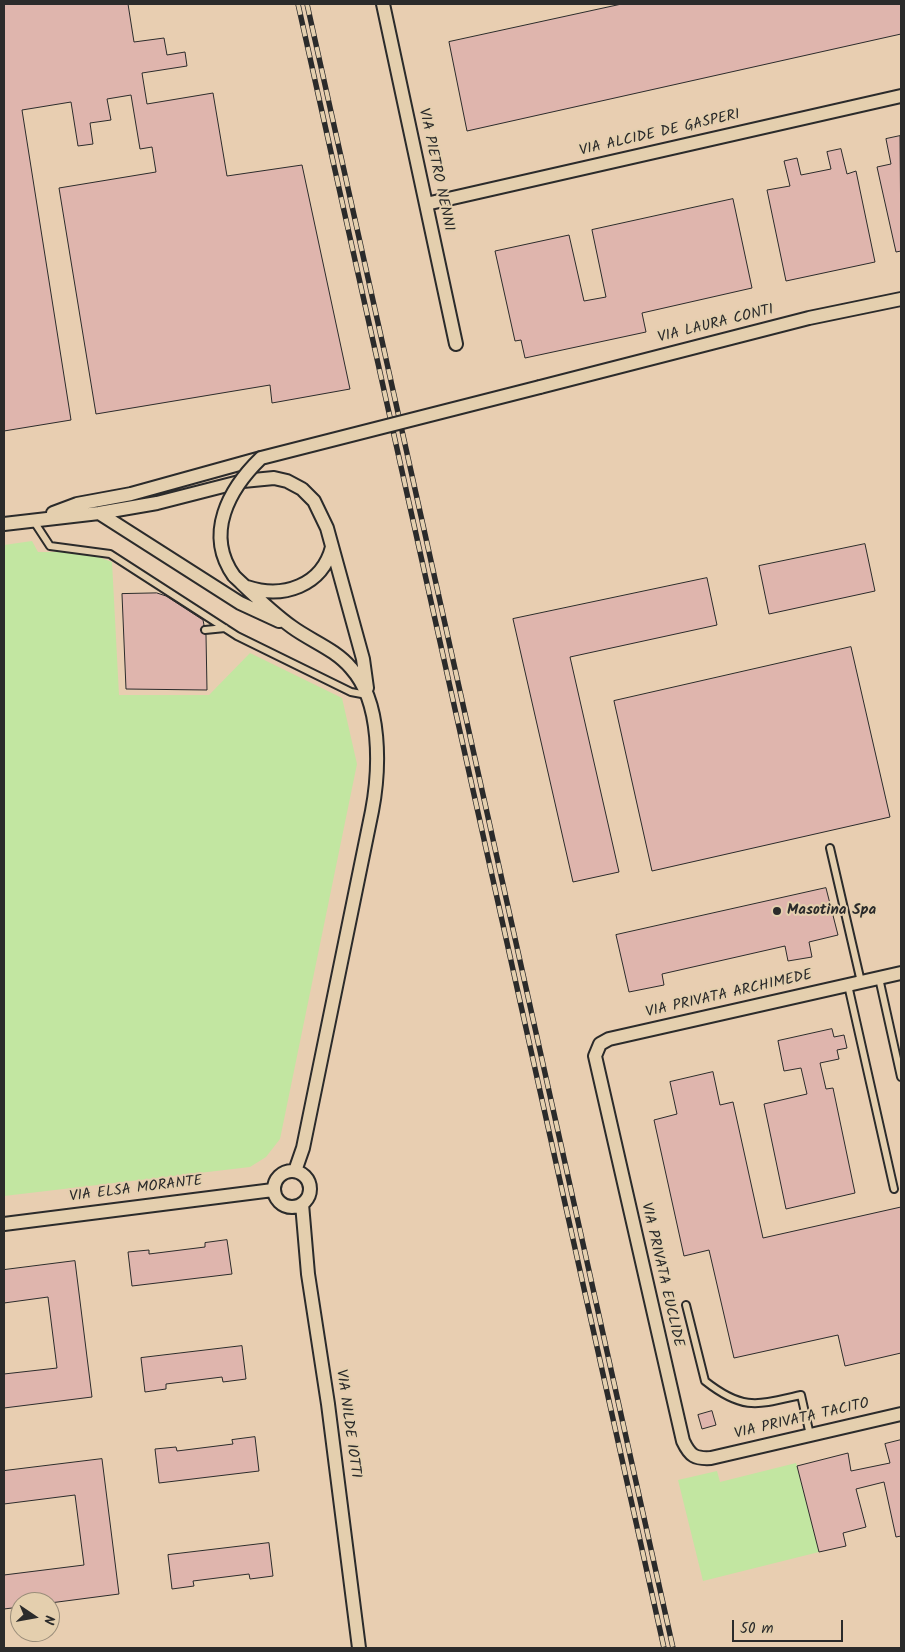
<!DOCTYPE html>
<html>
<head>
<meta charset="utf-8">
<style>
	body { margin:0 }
	#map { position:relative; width:905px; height:1652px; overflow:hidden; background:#e8ceb1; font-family:Kalam,sans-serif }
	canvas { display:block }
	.frame { position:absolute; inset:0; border:5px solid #2b2b2b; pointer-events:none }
	.north { position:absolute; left:10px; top:1592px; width:50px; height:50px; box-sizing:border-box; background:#e4cfae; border:1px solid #9a8d7a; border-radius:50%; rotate:102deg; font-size:14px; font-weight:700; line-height:20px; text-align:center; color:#2b2b2b }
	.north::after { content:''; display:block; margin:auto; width:18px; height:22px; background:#2b2b2b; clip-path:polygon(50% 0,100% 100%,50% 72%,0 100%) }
	.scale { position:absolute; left:732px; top:1620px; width:111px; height:22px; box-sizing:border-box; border:2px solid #2b2b2b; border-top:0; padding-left:6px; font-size:15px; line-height:18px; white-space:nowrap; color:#2b2b2b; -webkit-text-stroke:4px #e4cfae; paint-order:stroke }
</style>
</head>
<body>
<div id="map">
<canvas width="905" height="1652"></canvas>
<div class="frame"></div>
<div class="north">N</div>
<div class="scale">50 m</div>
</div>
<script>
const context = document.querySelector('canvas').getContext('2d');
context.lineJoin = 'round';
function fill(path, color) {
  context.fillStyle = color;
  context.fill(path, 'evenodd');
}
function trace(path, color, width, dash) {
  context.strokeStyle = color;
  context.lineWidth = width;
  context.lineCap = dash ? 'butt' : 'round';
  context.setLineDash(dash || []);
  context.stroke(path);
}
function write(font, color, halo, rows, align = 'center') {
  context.font = font + ' Kalam,sans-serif';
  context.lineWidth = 4;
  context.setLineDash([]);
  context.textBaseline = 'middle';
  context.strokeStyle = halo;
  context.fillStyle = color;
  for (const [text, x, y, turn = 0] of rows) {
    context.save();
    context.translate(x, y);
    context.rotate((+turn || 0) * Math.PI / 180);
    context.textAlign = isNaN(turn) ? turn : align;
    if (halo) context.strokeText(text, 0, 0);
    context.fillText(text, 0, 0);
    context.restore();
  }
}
fill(new Path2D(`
	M 32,541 L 38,552 L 85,552 L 112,562 L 119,695 L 209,695 L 250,653 L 342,698 L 357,764 L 280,1139 L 266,1157 L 250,1167 L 4,1196 L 4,545 Z
	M 796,1463 L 819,1552 L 703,1581 L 678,1480 L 717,1471 L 720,1482 Z`), '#c2e6a1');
const building = new Path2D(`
	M 4,4 L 128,4 L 134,42 L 164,38 L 167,55 L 185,52 L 187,66 L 142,73 L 147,104 L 213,93 L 227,176 L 302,165 L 350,389 L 272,403 L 270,385 L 96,414 L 59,188 L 156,172 L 152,147 L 140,149 L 131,95 L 107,99 L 111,120 L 90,123 L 93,144 L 78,146 L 71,102 L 22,110 L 71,420 L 4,431 Z
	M 622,4 L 901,4 L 901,34 L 467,131 L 449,42 Z
	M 900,136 L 901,251 L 896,252 L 877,167 L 891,164 L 886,139 Z
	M 841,149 L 847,174 L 856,171 L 875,262 L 786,281 L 767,190 L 790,186 L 784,161 L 797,158 L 801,175 L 831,169 L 827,152 Z
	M 733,199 L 752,288 L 642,313 L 646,332 L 525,358 L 521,340 L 515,341 L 495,251 L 569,235 L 584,301 L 606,297 L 592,230 Z
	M 865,544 L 875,591 L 769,614 L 759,566 Z
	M 707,578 L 717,625 L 570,657 L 619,872 L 573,882 L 513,619 Z
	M 157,593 L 166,596 L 203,620 L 204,625 L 200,630 L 206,635 L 207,690 L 126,689 L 122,594 Z
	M 851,647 L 890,817 L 652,871 L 614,701 Z
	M 826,888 L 838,935 L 809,942 L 812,957 L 788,961 L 785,946 L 662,974 L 664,985 L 629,992 L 616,935 Z
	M 832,1029 L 834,1037 L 844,1035 L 847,1048 L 837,1050 L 839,1059 L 820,1063 L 826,1089 L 833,1088 L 855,1193 L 786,1209 L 764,1104 L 807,1094 L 801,1068 L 784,1071 L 778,1041 Z
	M 713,1072 L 720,1105 L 733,1102 L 763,1238 L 901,1207 L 901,1353 L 845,1366 L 838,1335 L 734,1358 L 709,1250 L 684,1256 L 654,1120 L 677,1114 L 670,1082 Z
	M 227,1240 L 232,1274 L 132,1286 L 128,1252 L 149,1250 L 149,1254 L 205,1247 L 205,1243 Z
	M 75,1261 L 92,1397 L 4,1408 L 4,1374 L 57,1368 L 48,1297 L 4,1303 L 4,1270 Z
	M 242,1346 L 246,1379 L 223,1382 L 222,1377 L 166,1384 L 166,1389 L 145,1392 L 141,1358 Z
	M 712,1411 L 716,1425 L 702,1429 L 698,1415 Z
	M 255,1437 L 259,1471 L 159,1483 L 155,1449 L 176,1447 L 177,1451 L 233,1444 L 232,1440 Z
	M 901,1440 L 901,1536 L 896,1537 L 884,1482 L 856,1489 L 866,1527 L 843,1533 L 846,1546 L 819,1552 L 797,1466 L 848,1453 L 851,1471 L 890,1463 L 885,1444 Z
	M 102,1459 L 119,1594 L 50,1603 L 20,1602 L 20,1607 L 4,1609 L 4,1575 L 84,1565 L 75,1495 L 4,1504 L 4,1471 Z
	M 269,1543 L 273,1576 L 250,1579 L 249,1574 L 193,1581 L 194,1586 L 172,1589 L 168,1555 Z`);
fill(building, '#dfb5ad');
trace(building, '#2b2b2b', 1);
const lane = new Path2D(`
	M 33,520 L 50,546 L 110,554 L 237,636 L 351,692 L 367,695
	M 205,630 L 225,628
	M 830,848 L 861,982
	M 879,978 L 901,1077
	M 848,985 L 894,1189
	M 686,1305 L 705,1381 C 743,1411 757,1405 801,1395 L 810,1435`);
const street = new Path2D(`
	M 383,4 L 456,344
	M 426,204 L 901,96
	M 540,387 L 809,318 L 901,299
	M 53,513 L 77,504 L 131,494 L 261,458
	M 99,513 L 240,603 L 279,621
	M 4,524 L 99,513 L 157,503 L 243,481 L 274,478 L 287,481 L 302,489 L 314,501 L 327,528 L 363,659 L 367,688
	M 234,576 C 252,593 271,612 292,627 C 311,641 335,649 351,668 C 382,702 380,769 372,811 L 303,1148 L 295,1171
	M 247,587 C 283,599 322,586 332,547
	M 901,973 L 609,1039 L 600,1044 L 595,1056 L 683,1441 C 690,1456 695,1459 711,1458 L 901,1414
	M274 1189a18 18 0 1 1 36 0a18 18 0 1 1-36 0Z
	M 302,1204 L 308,1274 L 328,1404 L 359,1648
	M 4,1224 L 273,1190`);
trace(lane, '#2b2b2b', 10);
trace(street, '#2b2b2b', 16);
trace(lane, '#e4cfae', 6);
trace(street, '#e4cfae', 12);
const rail = new Path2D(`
	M 298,4 L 664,1648
	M 307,4 L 673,1648`);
trace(rail, '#2b2b2b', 5.5);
trace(rail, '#e4cfae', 4, [11]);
const streetBridge = new Path2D(`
	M 234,576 C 204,534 229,489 261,458 L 540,387`);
trace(streetBridge, '#2b2b2b', 16, []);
trace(streetBridge, '#e4cfae', 12);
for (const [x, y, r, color] of [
	[777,911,5,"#2b2b2b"]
]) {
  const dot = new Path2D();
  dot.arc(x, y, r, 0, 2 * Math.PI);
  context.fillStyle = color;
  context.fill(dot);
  trace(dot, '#e4cfae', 2);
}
write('15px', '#2b2b2b', '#e4cfae', [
	["VIA ALCIDE DE GASPERI",660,134,-13],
	["VIA PIETRO NENNI",435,170,78],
	["VIA LAURA CONTI",716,325,-14],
	["VIA PRIVATA ARCHIMEDE",729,995,-13],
	["VIA ELSA MORANTE",136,1190,-7],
	["VIA PRIVATA EUCLIDE",661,1275,77],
	["VIA PRIVATA TACITO",802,1420,-13],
	["VIA NILDE IOTTI",347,1424,82]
]);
write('bold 15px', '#2b2b2b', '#e4cfae', [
	["Masotina Spa",787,911]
], 'left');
</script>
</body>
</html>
